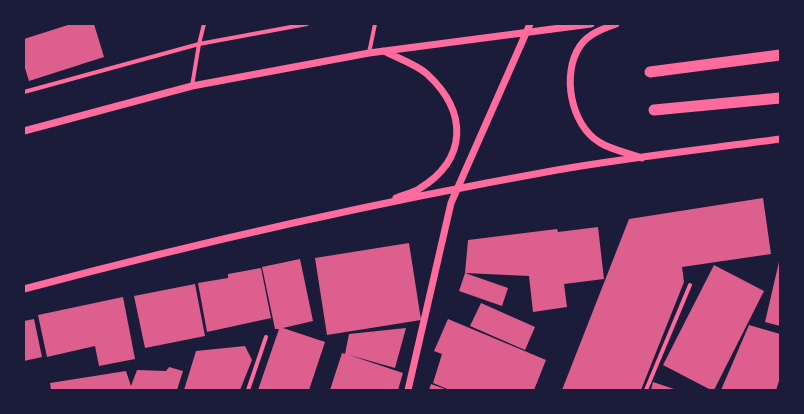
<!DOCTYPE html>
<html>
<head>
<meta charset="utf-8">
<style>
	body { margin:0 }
	#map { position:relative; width:804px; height:414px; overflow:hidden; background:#1b1b3a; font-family:"Fira Sans",sans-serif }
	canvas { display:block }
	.frame { position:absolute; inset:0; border:25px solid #1b1b3a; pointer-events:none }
</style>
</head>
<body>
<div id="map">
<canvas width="804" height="414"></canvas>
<div class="frame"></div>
</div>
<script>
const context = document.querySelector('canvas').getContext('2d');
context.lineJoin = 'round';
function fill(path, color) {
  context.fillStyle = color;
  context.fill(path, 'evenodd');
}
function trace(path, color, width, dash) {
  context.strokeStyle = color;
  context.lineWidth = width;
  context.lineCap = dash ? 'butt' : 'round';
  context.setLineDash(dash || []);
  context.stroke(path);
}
fill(new Path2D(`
	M 71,24 L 94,24 L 104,57 L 29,81 L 24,65 L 24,39 Z
	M 763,198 L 771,254 L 682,267 L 684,282 L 641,390 L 562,390 L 629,219 Z
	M 598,227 L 604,279 L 564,284 L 567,307 L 533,312 L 529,276 L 465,273 L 508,288 L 502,306 L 459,291 L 465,273 L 468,240 L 557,229 L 558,232 Z
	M 409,243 L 421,320 L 327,335 L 315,258 Z
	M 300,259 L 313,321 L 283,328 L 325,342 L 309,390 L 258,390 L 279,329 L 275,329 L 262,267 Z
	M 779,262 L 780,262 L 780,326 L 765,322 Z
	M 714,265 L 764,291 L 714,390 L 711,390 L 663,365 Z
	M 261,268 L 271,318 L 207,332 L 198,283 L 228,278 L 228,274 Z
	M 195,284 L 205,336 L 145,348 L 134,296 Z
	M 123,297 L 135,359 L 99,366 L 95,346 L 47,357 L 38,315 Z
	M 481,303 L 535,327 L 525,350 L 470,326 Z
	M 34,319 L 42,357 L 24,361 L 24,321 Z
	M 448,319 L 546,360 L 534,390 L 450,390 L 433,383 L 442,354 L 434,351 Z
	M 749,325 L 780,334 L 780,378 L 776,390 L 721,390 Z
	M 406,328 L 395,368 L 349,355 L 403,373 L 398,390 L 330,390 L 342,353 L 345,354 L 349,334 Z
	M 245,346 L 252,360 L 240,390 L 184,390 L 196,351 Z
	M 169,367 L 183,371 L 177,390 L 51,390 L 50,383 L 126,371 L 131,386 L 137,370 L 166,371 Z
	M 653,382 L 677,390 L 651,390 Z
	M 431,384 L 448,390 L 429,390 Z`), '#dd5f8e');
trace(new Path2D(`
	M 369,53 L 375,24
	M 192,86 L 199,44 L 204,24
	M 24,92 L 199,44 L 307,24
	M 248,390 L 266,337
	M 646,390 L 690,285`), '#ff6b9d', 4);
trace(new Path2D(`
	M 616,24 C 602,29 588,34 580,46 C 561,74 571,125 599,142 C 611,150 629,153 642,158
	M 384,51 C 397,58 416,64 427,74 C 468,112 468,159 419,189 C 412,193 403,195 396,198
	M 24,131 L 192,86 L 369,53 L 591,24
	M 24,289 C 200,242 378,202 557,170 C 631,157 706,149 780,139
	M 408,390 L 451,203 L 530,24`), '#ff6b9d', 7);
trace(new Path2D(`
	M 650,72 L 780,55
	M 654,110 L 780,98`), '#ff6b9d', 11);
</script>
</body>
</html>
